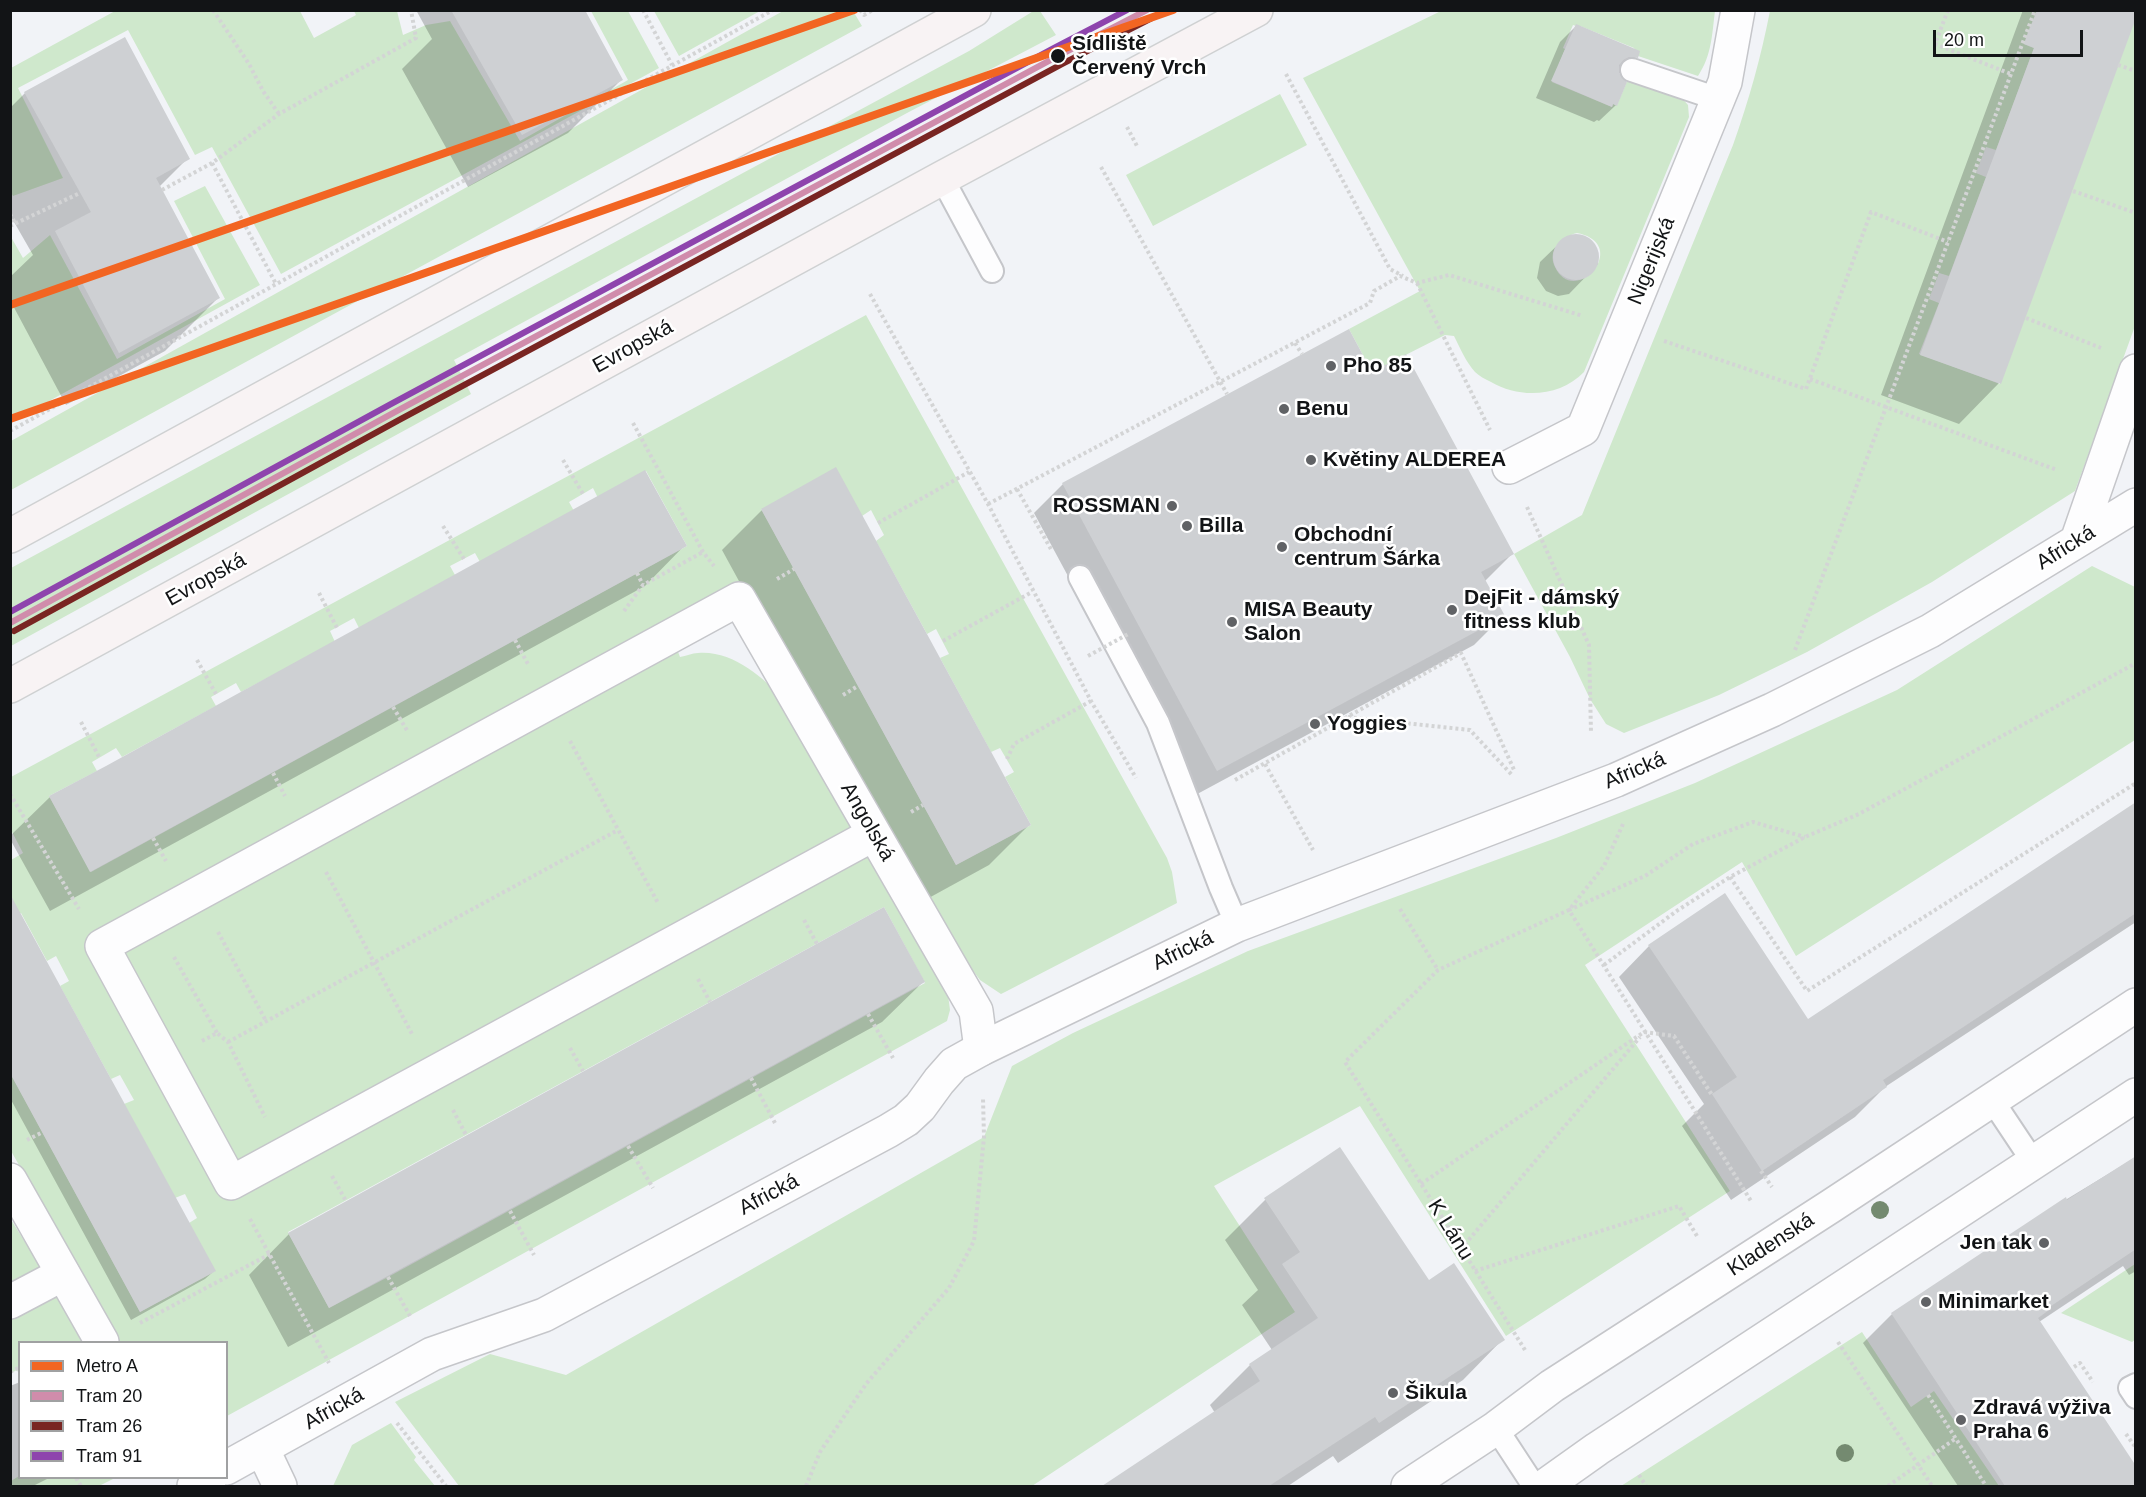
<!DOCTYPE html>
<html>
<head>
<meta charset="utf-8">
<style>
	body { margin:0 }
	#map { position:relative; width:2146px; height:1497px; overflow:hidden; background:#f1f3f7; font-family:Arial,sans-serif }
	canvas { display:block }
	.frame { position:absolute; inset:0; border:12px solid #121416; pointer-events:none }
	.legend { position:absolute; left:18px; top:1341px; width:210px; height:138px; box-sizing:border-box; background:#fff; border:2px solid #a0a1a2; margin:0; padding:8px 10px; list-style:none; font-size:18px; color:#121416 }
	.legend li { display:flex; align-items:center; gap:12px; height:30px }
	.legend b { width:30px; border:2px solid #a0a1a2 }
	.scale { position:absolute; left:1933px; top:30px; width:150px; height:27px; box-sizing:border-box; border:3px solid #121416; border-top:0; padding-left:8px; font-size:18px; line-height:21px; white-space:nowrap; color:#121416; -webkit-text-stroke:4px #fff; paint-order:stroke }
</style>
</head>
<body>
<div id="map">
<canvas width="2146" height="1497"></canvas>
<div class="frame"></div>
<ul class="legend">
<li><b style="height:8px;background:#f26522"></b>Metro A</li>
<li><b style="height:8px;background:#d08cab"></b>Tram 20</li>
<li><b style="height:8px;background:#792522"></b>Tram 26</li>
<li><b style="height:8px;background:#8e44ad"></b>Tram 91</li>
</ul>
<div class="scale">20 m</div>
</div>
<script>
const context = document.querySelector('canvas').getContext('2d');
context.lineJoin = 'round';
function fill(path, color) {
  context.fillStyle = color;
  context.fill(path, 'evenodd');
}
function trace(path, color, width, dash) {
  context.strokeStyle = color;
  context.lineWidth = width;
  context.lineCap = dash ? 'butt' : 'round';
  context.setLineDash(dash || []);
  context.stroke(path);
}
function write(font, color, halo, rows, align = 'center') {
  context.font = font + ' Arial,sans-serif';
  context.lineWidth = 5;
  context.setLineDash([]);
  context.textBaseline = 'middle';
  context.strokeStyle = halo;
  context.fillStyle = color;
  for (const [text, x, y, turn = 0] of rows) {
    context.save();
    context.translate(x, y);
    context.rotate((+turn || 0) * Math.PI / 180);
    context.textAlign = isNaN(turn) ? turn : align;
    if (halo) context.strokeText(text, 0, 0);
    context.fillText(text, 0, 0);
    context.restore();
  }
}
fill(new Path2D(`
	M 1035,10 L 1040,11 L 1056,35 L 907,113 L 454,360 L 471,394 L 11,646 L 11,568 L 969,51 Z
	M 115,11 L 300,11 L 314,38 L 356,15 L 354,11 L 397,11 L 403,35 L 426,25 L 450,21 L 520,141 L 628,80 L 591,11 L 628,11 L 659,68 L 281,274 L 212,147 L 195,155 L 128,30 L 18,88 L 63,178 L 13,196 L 10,191 L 11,68 Z
	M 654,11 L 760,11 L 679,56 Z
	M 783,11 L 853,11 L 862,26 L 11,490 L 11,441 Z
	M 1441,11 L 1715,11 C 1712,34 1712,55 1698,76 L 1638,56 L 1634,48 L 1580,26 L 1579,27 L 1573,25 L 1563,48 L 1565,49 L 1552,82 L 1612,107 L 1613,104 L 1617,105 L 1628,79 L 1680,96 L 1688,105 L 1689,117 L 1584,372 C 1560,397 1520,399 1491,382 C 1485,379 1479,376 1475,372 C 1466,362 1460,348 1454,336 L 1445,335 L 1372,372 L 1349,329 L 1420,291 L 1303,78 ZM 1577,233 C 1632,244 1575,309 1555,267 C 1547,250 1561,237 1577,233 Z
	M 1770,11 L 2048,11 C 2029,21 2031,24 2024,44 L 2034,48 L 1996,150 L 1986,147 L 1976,173 L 1986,177 L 1949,276 L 1939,273 L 1929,299 L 1939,303 L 1919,354 L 2000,384 L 2135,18 L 2135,326 L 2075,491 L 1932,582 L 1807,652 L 1719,695 L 1624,733 L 1606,724 L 1590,699 L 1570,657 L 1514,554 L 1582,515 L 1733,145 C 1749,100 1761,57 1770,11 Z
	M 1280,94 L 1307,145 L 1153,226 L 1126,175 Z
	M 205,186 L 260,285 L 11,422 L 11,237 L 23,258 L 50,235 L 117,359 L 225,299 L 174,201 Z
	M 866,315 L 1167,858 L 1172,872 L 1177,903 L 1007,991 L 1001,994 L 980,980 L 965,960 L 747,584 L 669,628 L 680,657 C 686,656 692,653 698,653 C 732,650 763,677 784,700 L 946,980 L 950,1010 L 947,1021 L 227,1416 L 226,1342 L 120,1342 L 11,1151 L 10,1073 L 140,1312 L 215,1271 L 189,1223 L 197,1218 L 185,1194 L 175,1198 L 124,1104 L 134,1100 L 120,1075 L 111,1079 L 60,986 L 69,981 L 56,956 L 47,961 L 21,913 L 11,918 L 11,860 L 23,853 L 11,830 L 11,777 ZM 646,471 L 687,546 L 91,872 L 49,796 L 97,771 L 92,762 L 116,748 L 122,757 L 216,706 L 211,697 L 236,683 L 241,692 L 335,642 L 330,631 L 354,618 L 359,628 L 455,575 L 450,566 L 475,553 L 480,562 L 574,511 L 569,502 L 593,488 L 598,498 ZM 761,509 L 862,516 L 871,510 L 884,535 L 876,541 L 927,634 L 936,629 L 949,654 L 940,658 L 991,752 L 1000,748 L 1014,772 L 1005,777 L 1031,825 L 956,865 ZM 884,907 L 925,983 L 388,1277 L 329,1308 L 288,1232 Z
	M 2092,566 L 2135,587 L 2135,740 L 1796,956 L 1742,862 L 1585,965 L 1730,1191 L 1506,1336 L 1360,1106 L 1214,1186 L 1295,1312 L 1032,1486 L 459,1486 L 395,1402 L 490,1354 L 566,1375 L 984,1137 L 1012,1066 L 1073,1033 L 1248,951 L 1556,838 L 1695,783 L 1897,690 Z
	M 10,1218 L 43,1271 L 82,1342 L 20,1342 L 19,1374 L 17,1370 L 11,1373 Z
	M 2135,1264 L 2136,1339 L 2132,1342 L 2061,1313 Z
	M 1862,1332 L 1911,1407 L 1934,1391 L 1999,1486 L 1621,1486 Z
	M 391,1423 L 416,1457 L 414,1460 L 435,1486 L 333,1486 L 352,1445 Z
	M 19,1476 L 20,1478 L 115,1478 L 99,1486 L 11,1486 L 11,1481 Z`), '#cfe8cc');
fill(new Path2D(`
	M 416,10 L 583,10 L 621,80 L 568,133 L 468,187 L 402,69 L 432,39 Z
	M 2023,10 L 2136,10 L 1999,383 L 1959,424 L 1881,395 Z
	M 1576,26 L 1636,57 L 1618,75 L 1616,105 L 1599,121 L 1597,120 L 1594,122 L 1536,98 L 1560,42 Z
	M 25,93 L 188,158 L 159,187 L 218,298 L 165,351 L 66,405 L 10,300 L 10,277 L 33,255 L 10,215 L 10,108 Z
	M 1577,235 L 1591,240 L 1597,249 L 1598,264 L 1569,294 L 1558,296 L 1546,291 L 1537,278 L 1540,262 L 1566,237 Z
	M 1372,374 L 1512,554 L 1484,582 L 1503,616 L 1474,645 L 1188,799 L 1034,513 L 1063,484 Z
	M 762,510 L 1029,825 L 989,865 L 916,905 L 722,550 Z
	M 685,545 L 645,586 L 50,911 L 10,839 L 10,836 L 50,797 Z
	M 2136,805 L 2136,922 L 1885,1087 L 1855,1117 L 1731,1200 L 1682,1126 L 1704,1104 L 1619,977 L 1649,946 L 1808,1021 Z
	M 10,912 L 214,1271 L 205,1279 L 131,1320 L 10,1098 Z
	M 923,982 L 882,1022 L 288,1347 L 249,1275 L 289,1234 Z
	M 1340,1149 L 1429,1282 L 1503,1339 L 1463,1380 L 1338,1463 L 1333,1456 L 1288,1486 L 1104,1486 L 1215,1413 L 1210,1405 L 1250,1365 L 1272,1350 L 1242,1305 L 1258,1290 L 1225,1240 L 1265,1200 Z
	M 2136,1157 L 2136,1271 L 2129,1275 L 2123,1266 L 2039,1322 L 2136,1469 L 2136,1486 L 1958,1486 L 1863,1343 L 1892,1314 L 2044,1213 Z
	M 20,1382 L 20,1478 L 49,1478 L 33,1486 L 10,1486 L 10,1386 Z`), '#0003');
fill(new Path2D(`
	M 451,10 L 585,10 L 623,80 L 522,135 Z
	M 2037,10 L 2136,10 L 2136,18 L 2001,384 L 1920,355 L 2034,48 L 2024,44 Z
	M 1576,24 L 1640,51 L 1638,58 L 1629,57 L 1624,60 L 1619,65 L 1619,73 L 1627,82 L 1617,106 L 1613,104 L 1612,107 L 1551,81 Z
	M 125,37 L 190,159 L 156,178 L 220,298 L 119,353 L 55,231 L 91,212 L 24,92 Z
	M1553 257a23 23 0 1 1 46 0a23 23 0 1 1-46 0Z
	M 1349,329 L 1372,372 L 1406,354 L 1514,554 L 1481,572 L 1505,616 L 1217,771 L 1062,483 Z
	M 836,467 L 1031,825 L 956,865 L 761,509 Z
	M 645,470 L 687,546 L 90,872 L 49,796 L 106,766 Z
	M 2136,802 L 2136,913 L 1883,1080 L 1887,1087 L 1762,1171 L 1712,1094 L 1737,1077 L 1648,945 L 1725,893 L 1808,1019 Z
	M 10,894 L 216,1271 L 140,1312 L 10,1073 Z
	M 884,907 L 925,982 L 329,1308 L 288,1233 Z
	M 1340,1147 L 1429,1280 L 1454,1263 L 1505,1340 L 1379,1423 L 1375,1417 L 1269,1486 L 1102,1486 L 1260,1381 L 1249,1364 L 1318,1318 L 1282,1264 L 1300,1252 L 1264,1198 Z
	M 2136,1156 L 2136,1249 L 2048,1308 L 2049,1310 L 2038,1318 L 2136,1466 L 2136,1486 L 2005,1486 L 1891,1313 L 2066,1197 L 2067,1200 Z`), '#ced0d3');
const service = new Path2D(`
	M 1632,70 L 1718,99
	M 942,178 L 992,271
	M 1080,577 L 1158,723 L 1221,888 L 1237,925
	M 1992,1100 L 2034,1163
	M 2136,1385 L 2130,1388 L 2136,1397
	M 1496,1428 L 1534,1486`);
const pedestrian = new Path2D(`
	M 874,834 L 231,1183 L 102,946 L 739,599 L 976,1011 L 981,1049
	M 10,1302 L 63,1274`);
const minor = new Path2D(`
	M 1509,467 L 1583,429 L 1725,82 L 1738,10
	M 2077,541 L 2136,371
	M 10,1180 L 102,1342
	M 262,1448 L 280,1486
	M 226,1468 L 432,1354 L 544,1315 L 888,1131 L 906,1120 L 920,1107 L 939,1081 L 954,1064 L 981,1049 L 1237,925 L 1616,780 L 1772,710 L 1930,631 L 2136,505
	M 194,1486 L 210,1478
	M 1408,1486 L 1496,1428 L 1552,1386 L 1831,1206 L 2136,1005
	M 1545,1486 L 1597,1449 L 2136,1095`);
const primary = new Path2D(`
	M 10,536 L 974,10
	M 10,686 L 942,178 L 1256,10`);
trace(service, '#c5c6ca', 26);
trace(pedestrian, '#c5c6ca', 36);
trace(minor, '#c5c6ca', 36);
trace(primary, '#cfd1d2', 36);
trace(new Path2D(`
	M 213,10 L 249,64 L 263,91 L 279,114
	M 643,10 L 672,65
	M 860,10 L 864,15 L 873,10
	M 1948,10 L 1935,44 L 2011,74
	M 2118,65 L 2136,71
	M 1286,74 L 1390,269 L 1403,276
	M 1127,127 L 1138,148
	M 212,163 L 276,284
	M 1101,167 L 1227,394
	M 162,190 L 212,163 L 279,114 L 416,38 L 411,10
	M 2073,191 L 2136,213
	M 10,214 L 15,223
	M 10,226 L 80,193
	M 1417,283 L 1490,430
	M 870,294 L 988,504 L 1091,701 L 1136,778
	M 2026,318 L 2101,348
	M 1664,341 L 1806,389 L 1871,212 L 1948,242
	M 1295,343 L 1302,354
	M 1810,379 L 2057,470
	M 633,423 L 703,552 L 714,566
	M 10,431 L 773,10
	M 563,460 L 583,494
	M 1017,489 L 1052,551
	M 988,504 L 1370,303 L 1374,291 L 1400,276 L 1417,283 L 1449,275 L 1583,316
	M 1527,507 L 1589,645 L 1591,733
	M 878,523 L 969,472
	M 443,526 L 464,559
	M 637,573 L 643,585
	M 777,579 L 794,569
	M 319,593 L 337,628
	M 624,611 L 643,585 L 703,552
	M 515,640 L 529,666
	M 943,641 L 1032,592
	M 1795,650 L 2035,10
	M 197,660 L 216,694
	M 843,695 L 858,686
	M 393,707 L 408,732
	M 1348,717 L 1470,730 L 1512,775
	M 81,722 L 99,757
	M 570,741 L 658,903
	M 1007,759 L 1014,744 L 1091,701
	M 1265,764 L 1313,850
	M 273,773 L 285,796
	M 1235,780 L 1461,653 L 1515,772
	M 10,794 L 79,909
	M 911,812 L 923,805
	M 1623,824 L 1604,866 L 1569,910 L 1645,876 L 1693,844 L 1753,822 L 1805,837
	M 153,838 L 166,861
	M 326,872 L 412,1034
	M 1730,877 L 1807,991 L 2136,783
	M 1400,909 L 1438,970
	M 804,920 L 817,944
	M 218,932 L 266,1021
	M 174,957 L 217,1033
	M 1604,965 L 1678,910 L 1730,877 L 1805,837 L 1859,814 L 2136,663
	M 698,979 L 710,1002
	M 868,1014 L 893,1058
	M 202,1041 L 217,1033 L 228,1042 L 265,1117
	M 228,1042 L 618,830
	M 570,1048 L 583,1071
	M 751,1078 L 775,1123
	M 453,1110 L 466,1135
	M 27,1140 L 43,1132
	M 628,1146 L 653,1188
	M 1761,1171 L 1772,1187
	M 332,1176 L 346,1201
	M 1421,1184 L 1644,1032 L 1674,1036 L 1712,1095
	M 510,1211 L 534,1255
	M 250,1219 L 329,1363
	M 1461,1249 L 1640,1037
	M 1475,1271 L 1679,1206 L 1697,1236
	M 388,1277 L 410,1316
	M 140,1323 L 270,1254
	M 1838,1342 L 1932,1486
	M 1525,1350 L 1345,1062 L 1438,970 L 1569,910 L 1751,1201
	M 2074,1367 L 2080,1363 L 2093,1382
	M 10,1372 L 20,1367
	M 1928,1395 L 1986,1486
	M 397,1423 L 446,1486
	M 2126,1434 L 2136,1448
	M 1639,1475 L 1646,1486
	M 76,1478 L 81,1486
	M 806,1486 L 820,1452 L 866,1384 L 949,1288 L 974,1241 L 984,1137 L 983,1098
	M 1888,1486 L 1955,1439`), '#d3d4d5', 4, [3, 3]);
trace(service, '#fdfdfe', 22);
trace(pedestrian, '#fdfdfe', 33);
trace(minor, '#fdfdfe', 33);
trace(primary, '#f8f3f4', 33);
trace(new Path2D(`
	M 1088,656 L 1130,633`), '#d3d4d5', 4, [3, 3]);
trace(new Path2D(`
	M 10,623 L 395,412 L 1058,56 L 1147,10`), '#d08cab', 6);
trace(new Path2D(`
	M 14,631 L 399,420 L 1062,64 L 1152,18`), '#792522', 6);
trace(new Path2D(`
	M 10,612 L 391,404 L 1054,48 L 1127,10`), '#8e44ad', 6);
trace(new Path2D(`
	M 10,305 L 854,10
	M 10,419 L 1173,10`), '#f26522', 8);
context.fillStyle = '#748a70';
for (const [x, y] of [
	[1880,1210],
	[1845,1453]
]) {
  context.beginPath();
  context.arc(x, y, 9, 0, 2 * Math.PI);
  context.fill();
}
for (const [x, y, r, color] of [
	[1058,56,8,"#121416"],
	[1331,366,6,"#606265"],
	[1284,409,6,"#606265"],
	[1311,460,6,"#606265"],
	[1172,506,6,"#606265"],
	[1187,526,6,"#606265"],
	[1282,547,6,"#606265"],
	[1452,610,6,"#606265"],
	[1232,622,6,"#606265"],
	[1315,724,6,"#606265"],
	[2044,1243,6,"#606265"],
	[1926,1302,6,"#606265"],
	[1393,1393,6,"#606265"],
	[1961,1420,6,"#606265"]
]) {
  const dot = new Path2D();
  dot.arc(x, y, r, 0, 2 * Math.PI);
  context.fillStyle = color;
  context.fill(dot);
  trace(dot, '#fff', 2);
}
write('bold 21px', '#121416', '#fff', [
	["Sídliště",1072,44],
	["Červený Vrch",1072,68]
], 'left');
write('21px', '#121416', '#fff', [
	["Nigerijská",1652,261,-68],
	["Evropská",633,347,-29],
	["Africká",2066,548,-32],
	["Evropská",206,580,-29],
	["Africká",1635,771,-23],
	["Angolská",867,822,60],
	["Africká",1183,951,-26],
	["Africká",769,1195,-28],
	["K Lánu",1450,1230,58],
	["Kladenská",1771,1245,-33],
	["Africká",334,1409,-29]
]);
write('bold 21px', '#121416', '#fff', [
	["Pho 85",1343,366],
	["Benu",1296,409],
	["Květiny ALDEREA",1323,460],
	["ROSSMAN",1160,506,"right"],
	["Billa",1199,526],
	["Obchodní",1294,535],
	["centrum Šárka",1294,559],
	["DejFit - dámský",1464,598],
	["fitness klub",1464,622],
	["MISA Beauty",1244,610],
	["Salon",1244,634],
	["Yoggies",1327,724],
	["Jen tak",2032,1243,"right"],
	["Minimarket",1938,1302],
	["Šikula",1405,1393],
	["Zdravá výživa",1973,1408],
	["Praha 6",1973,1432]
], 'left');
</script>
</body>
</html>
